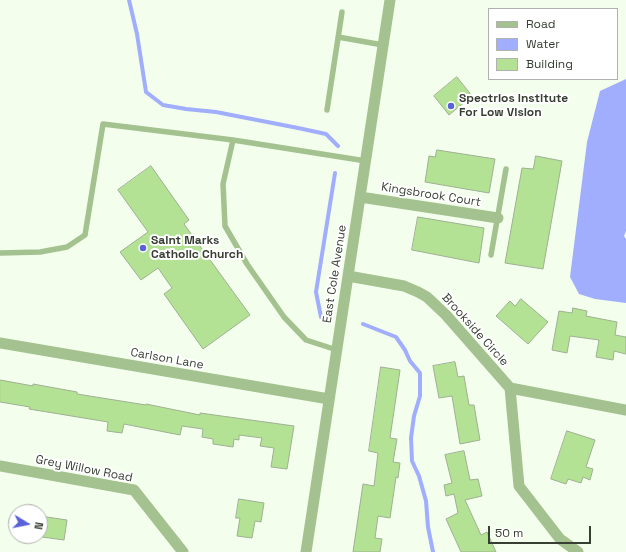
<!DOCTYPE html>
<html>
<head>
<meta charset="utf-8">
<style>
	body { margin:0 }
	#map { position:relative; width:626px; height:552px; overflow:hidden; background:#f3ffec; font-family:"Space Grotesk",sans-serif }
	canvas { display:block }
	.legend { position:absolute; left:488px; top:8px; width:130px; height:72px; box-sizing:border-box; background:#fff; border:1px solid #afb2ad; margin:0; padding:5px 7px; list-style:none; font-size:12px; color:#373f33 }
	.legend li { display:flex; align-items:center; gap:8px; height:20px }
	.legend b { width:20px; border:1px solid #afb2ad }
	.north { position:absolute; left:8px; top:504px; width:40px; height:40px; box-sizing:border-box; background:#fff; border:1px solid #afb2ad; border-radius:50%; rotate:100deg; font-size:11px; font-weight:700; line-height:16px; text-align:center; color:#373f33 }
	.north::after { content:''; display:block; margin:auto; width:14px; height:18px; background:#5a62d9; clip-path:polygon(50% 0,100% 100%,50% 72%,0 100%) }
	.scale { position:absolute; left:488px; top:526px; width:103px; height:18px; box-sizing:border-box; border:2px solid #373f33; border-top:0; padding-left:5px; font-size:12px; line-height:14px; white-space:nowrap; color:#373f33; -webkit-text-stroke:3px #fff; paint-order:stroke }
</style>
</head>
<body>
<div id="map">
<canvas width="626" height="552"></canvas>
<ul class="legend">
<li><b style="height:5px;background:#a4c28f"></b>Road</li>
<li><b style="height:11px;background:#a1aefd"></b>Water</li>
<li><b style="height:11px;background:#b4e294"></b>Building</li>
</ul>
<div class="north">N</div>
<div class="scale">50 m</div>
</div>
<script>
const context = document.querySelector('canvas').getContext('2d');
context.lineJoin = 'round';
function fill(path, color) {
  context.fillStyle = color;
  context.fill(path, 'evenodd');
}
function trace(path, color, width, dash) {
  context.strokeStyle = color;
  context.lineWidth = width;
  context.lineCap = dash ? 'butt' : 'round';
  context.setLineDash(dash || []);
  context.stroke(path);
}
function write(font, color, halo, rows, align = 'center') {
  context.font = font + ' "Space Grotesk",sans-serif';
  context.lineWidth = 4;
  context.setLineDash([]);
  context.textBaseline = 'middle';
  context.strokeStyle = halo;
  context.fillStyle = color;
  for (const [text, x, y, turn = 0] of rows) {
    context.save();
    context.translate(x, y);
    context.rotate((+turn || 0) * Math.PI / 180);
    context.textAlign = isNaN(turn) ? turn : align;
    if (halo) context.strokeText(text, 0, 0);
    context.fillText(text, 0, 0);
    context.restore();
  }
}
fill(new Path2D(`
	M 626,79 L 626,231 L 624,236 L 626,239 L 626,303 L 595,299 L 579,294 L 570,277 L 587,142 L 600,91 Z`), '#a1aefd');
trace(new Path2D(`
	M 129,0 L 137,34 L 146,92 L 163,105 L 186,109 L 216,112 L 298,128 L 326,134 L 338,146
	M 321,317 L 316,292 L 335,173
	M 363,324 L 396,337 L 405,350 L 410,361 L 420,373 L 420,396 L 414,416 L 411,438 L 412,461 L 419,476 L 426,501 L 428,527 L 433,552`), '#a1aefd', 4);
const building = new Path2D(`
	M 457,77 L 472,96 L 449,115 L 434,96 Z
	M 437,150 L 495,159 L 489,193 L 425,182 L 429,156 L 435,157 Z
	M 536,156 L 562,161 L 543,269 L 505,263 L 522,168 L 533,169 Z
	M 151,166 L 189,220 L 184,224 L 250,315 L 203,349 L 164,294 L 172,288 L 158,268 L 141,280 L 120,252 L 148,232 L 118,190 Z
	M 418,217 L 484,228 L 479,263 L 412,250 Z
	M 521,299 L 548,322 L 528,344 L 496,316 L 510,301 L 515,306 Z
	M 573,308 L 587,311 L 586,316 L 617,322 L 615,335 L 626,337 L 626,354 L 614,351 L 613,360 L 596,357 L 599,340 L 570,336 L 567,353 L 552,350 L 559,311 L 572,313 Z
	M 455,362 L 458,377 L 464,376 L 469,405 L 474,405 L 480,440 L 460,444 L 452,396 L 439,398 L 433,366 Z
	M 381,367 L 400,370 L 390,438 L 397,439 L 393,462 L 400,463 L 398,478 L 396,477 L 390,518 L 378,516 L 375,538 L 382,539 L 380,552 L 353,552 L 363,484 L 374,486 L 378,453 L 369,451 Z
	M 0,380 L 33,386 L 33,384 L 77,392 L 77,394 L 146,405 L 146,404 L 200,415 L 200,413 L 294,426 L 287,469 L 271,467 L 274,448 L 260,446 L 262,438 L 239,435 L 239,440 L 234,439 L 233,447 L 213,444 L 213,439 L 202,437 L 203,429 L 182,426 L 180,435 L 124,424 L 122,433 L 107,431 L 108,422 L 29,409 L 30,407 L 0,402 Z
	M 567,431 L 595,440 L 586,467 L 593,469 L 590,480 L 583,477 L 581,483 L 568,479 L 566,484 L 551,479 Z
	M 464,451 L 470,480 L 478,479 L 482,496 L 465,500 L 481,535 L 487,532 L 496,552 L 461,552 L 446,519 L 458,513 L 454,494 L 446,496 L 444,485 L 452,483 L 445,455 Z
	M 239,499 L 264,503 L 261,522 L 255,521 L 252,538 L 237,536 L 240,518 L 236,518 Z
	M 40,516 L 67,520 L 64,540 L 42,537 L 42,534 L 40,534 Z`);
fill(building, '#b4e294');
trace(building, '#9eb093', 1);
trace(new Path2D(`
	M 338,37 L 383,45
	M 327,110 L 342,12
	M 233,140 L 223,184 L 225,226 L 247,264 L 284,317 L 306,340 L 337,350
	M 0,253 L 40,252 L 67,247 L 85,235 L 103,124 L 233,140 L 366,161
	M 491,255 L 506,169`), '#a4c28f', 5.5);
trace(new Path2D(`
	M 360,197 L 498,218
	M 348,276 L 404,286 L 418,292 L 427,297 L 446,315 L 510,388 L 519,486 L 560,539 L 578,552
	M 0,343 L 329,399
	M 510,388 L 626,410
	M 0,466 L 134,490 L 183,552
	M 306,552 L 390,0`), '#a4c28f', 11);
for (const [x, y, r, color] of [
	[451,106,4,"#5a62d9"],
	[143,248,4,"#5a62d9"]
]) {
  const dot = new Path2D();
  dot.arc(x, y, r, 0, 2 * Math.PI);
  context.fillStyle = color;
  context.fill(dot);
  trace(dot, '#fff', 1.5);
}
write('bold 12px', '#373f33', '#fff', [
	["Spectrios Institute",459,99],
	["For Low Vision",459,113],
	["Saint Marks",151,241],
	["Catholic Church",151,255]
], 'left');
write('12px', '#373f33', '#fff', [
	["Kingsbrook Court",431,195,9],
	["East Cole Avenue",335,274,-81],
	["Brookside Circle",475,330,48],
	["Carlson Lane",167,359,10],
	["Grey Willow Road",84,469,11]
]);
</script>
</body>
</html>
